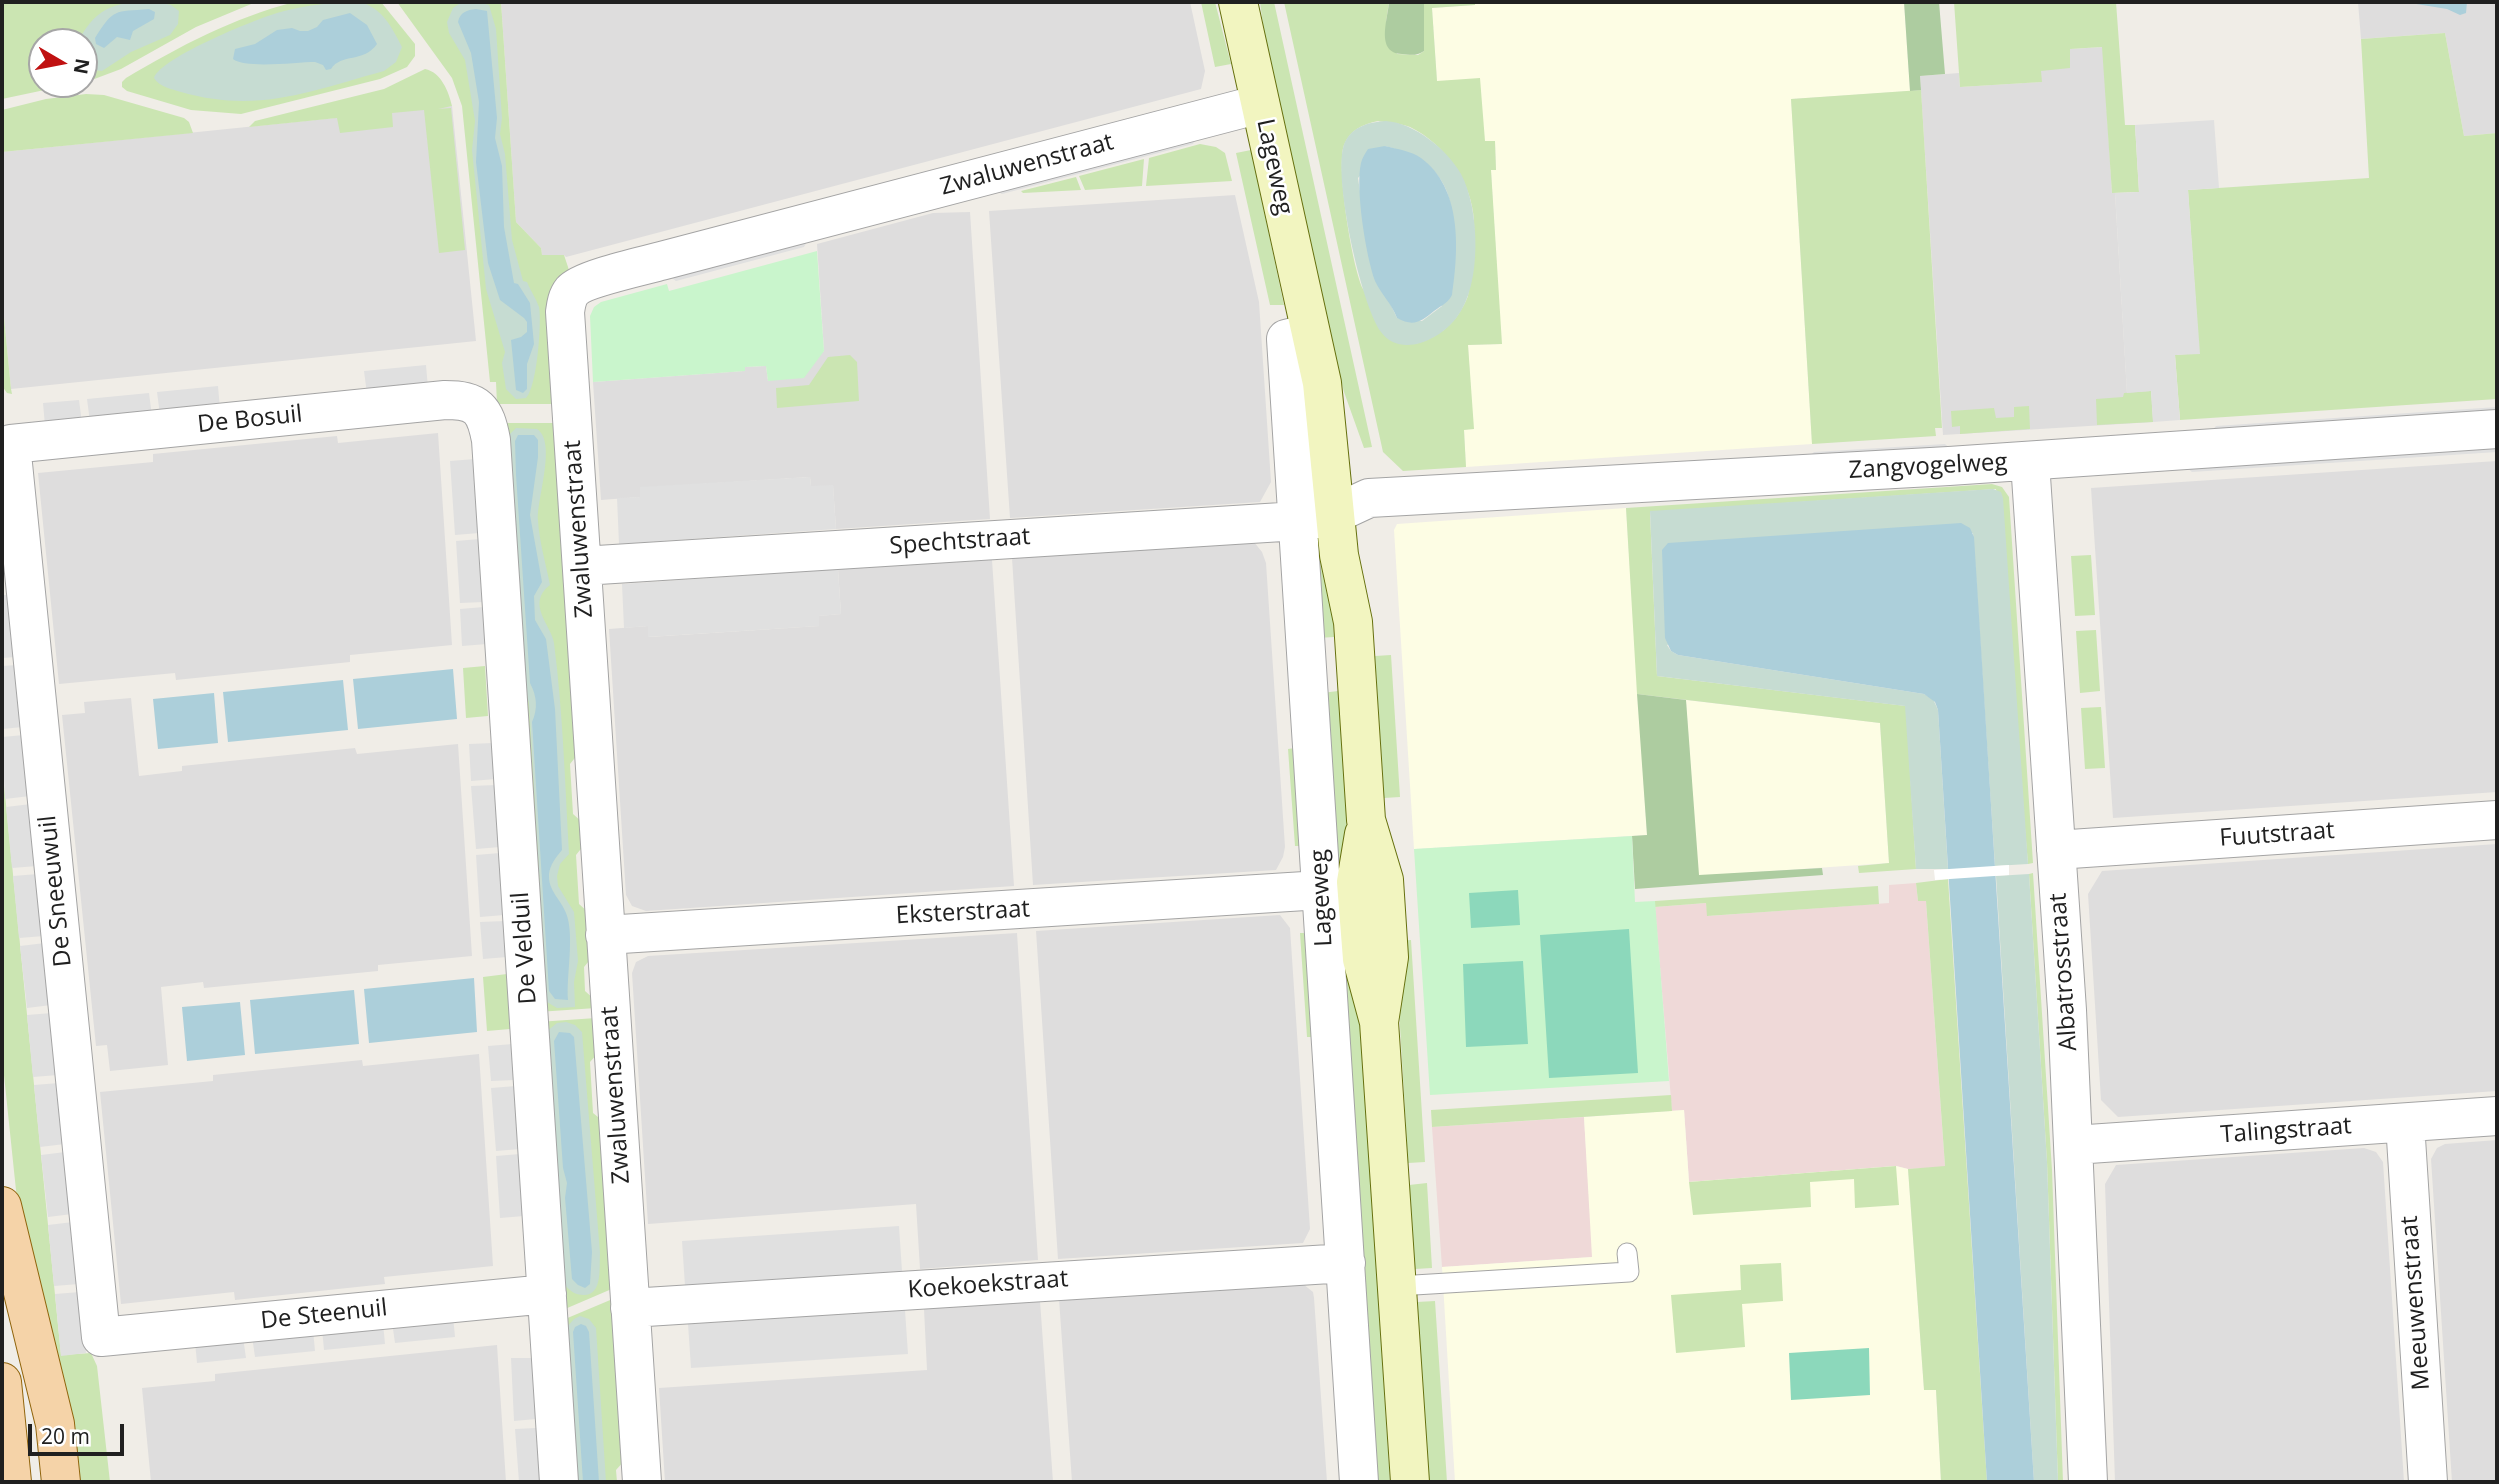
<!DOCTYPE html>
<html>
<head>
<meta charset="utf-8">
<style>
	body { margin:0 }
	#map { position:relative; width:2499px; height:1484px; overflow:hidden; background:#f0ede7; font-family:"Open Sans",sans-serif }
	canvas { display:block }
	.frame { position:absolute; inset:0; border:4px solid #202020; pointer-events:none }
	.north { position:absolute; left:28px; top:28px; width:70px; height:70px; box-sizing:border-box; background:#fff; border:2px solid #a6a6a6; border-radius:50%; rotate:100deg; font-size:19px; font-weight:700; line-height:28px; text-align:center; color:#202020 }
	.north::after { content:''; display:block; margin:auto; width:24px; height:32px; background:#c01111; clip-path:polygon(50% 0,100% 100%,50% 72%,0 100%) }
	.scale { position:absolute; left:28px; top:1424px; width:96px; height:32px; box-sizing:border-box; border:4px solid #202020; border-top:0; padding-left:9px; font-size:21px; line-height:24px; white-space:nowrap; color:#202020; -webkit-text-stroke:5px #fff; paint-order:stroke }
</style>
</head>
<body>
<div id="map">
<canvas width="2499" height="1484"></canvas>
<div class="frame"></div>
<div class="north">N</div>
<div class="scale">20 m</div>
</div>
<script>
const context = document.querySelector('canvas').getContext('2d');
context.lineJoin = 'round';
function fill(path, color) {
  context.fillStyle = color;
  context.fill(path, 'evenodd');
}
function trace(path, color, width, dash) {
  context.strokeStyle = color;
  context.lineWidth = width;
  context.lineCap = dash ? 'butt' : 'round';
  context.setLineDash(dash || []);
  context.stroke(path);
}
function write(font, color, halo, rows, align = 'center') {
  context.font = font + ' "Open Sans",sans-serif';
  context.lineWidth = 5;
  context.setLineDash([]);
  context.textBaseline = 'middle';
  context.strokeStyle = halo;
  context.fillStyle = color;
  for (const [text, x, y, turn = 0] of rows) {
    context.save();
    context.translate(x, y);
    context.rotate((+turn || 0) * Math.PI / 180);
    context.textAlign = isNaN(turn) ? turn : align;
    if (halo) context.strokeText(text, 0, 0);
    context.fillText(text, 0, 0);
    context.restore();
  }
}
fill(new Path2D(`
	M 501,2 L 1190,2 L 1205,71 L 1201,89 L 566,257 L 564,255 L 542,256 L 541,248 L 516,222 Z
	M 2358,2 L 2497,2 L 2497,133 L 2464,136 L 2445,33 L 2361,39 Z
	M 2103,47 L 2112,193 L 2115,193 L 2127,392 L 2151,391 L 2153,422 L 1943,435 L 1920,76 L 1959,73 L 1960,87 L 2041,82 L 2041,71 L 2070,49 Z
	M 452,106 L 476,341 L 11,389 L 2,297 L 2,152 Z
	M 1235,195 L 1259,302 L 1271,482 L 1260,502 L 1010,518 L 989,211 Z
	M 970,212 L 990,519 L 836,529 L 833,486 L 811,486 L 810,477 L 640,488 L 640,497 L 601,500 L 593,382 L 744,371 L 744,367 L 766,366 L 768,381 L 824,351 L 817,244 L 933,213 Z
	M 438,433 L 452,645 L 350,655 L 350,662 L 176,680 L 175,673 L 59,684 L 38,473 L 153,462 L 153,454 L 337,436 L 338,443 Z
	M 2497,461 L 2497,792 L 2113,818 L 2091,488 Z
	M 1254,542 L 1262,552 L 1266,563 L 1285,847 L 1283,857 L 1276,870 L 1033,885 L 1012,558 Z
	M 992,560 L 1014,886 L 646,911 L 632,906 L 626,895 L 609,629 L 648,626 L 649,637 L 819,626 L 818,616 L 841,614 L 838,569 Z
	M 131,698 L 139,776 L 182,771 L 182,766 L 355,748 L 357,754 L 458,744 L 472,956 L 378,965 L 378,971 L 204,988 L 203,982 L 161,987 L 168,1065 L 110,1071 L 107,1045 L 96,1046 L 62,715 L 85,713 L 84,702 Z
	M 2497,844 L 2497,1091 L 2118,1117 L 2101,1100 L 2088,894 L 2102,871 Z
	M 1280,915 L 1290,928 L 1310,1229 L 1303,1243 L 1058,1259 L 1036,931 Z
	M 1017,933 L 1038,1260 L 920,1269 L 916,1204 L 648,1224 L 632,973 L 636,962 L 648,956 Z
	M 479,1054 L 493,1266 L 384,1277 L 385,1284 L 235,1300 L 234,1292 L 121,1304 L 100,1092 L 213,1081 L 213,1075 L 362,1060 L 363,1066 Z
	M 2497,1140 L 2497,1482 L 2452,1482 L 2431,1159 L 2437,1148 L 2445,1144 Z
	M 2364,1148 L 2376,1152 L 2383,1162 L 2404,1482 L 2115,1482 L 2105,1184 L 2116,1165 Z
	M 1303,1284 L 1313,1292 L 1314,1298 L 1327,1482 L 1072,1482 L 1059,1299 Z
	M 1040,1301 L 1053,1482 L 665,1482 L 659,1388 L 927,1370 L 924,1309 Z
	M 497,1345 L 506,1482 L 151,1482 L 142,1388 L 215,1381 L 215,1374 Z`), '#dedddd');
fill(new Path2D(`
	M 1916,883 L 1918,901 L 1926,901 L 1945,1167 L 1908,1169 L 1896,1166 L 1689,1182 L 1684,1110 L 1672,1111 L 1655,907 L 1706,903 L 1708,916 L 1889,903 L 1889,885 Z
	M 1584,1117 L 1593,1257 L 1442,1267 L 1432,1127 Z`), '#efd9d8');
fill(new Path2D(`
	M 1475,2 L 1904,2 L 1910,91 L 1791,99 L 1812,444 L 1466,467 L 1464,430 L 1473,428 L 1468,345 L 1501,344 L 1491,170 L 1496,170 L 1495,142 L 1485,141 L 1437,82 L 1432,8 L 1475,5 Z
	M 1626,508 L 1647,835 L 1414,849 L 1394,530 L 1397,524 Z
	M 1686,700 L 1880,723 L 1889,863 L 1698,876 Z
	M 1684,1110 L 1689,1182 L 1896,1166 L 1908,1169 L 1924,1390 L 1936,1390 L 1941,1482 L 1455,1482 L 1442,1267 L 1592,1257 L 1584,1117 Z`), '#fdfde4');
fill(new Path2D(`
	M 2,2 L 256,2 L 196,27 L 121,69 L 89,81 L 84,82 L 84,42 L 42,42 L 42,84 L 73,84 L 2,99 Z
	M 294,2 L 381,2 L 415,44 L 415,56 L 407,67 L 380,79 L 241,114 L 191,110 L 127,91 L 122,87 L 122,82 L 126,78 C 180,46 233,18 294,2 Z
	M 397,2 L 501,2 L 516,222 L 541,248 L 542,255 L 564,255 L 569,270 L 558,277 L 550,292 L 556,404 L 497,404 L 496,382 L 490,382 L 462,106 L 452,78 Z
	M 1201,2 L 1215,2 L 1231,64 L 1215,67 Z
	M 1260,2 L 1274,2 L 1372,447 L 1364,448 L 1344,392 L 1338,368 L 1264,33 Z
	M 1284,2 L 1389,2 L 1386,22 L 1397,54 L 1418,55 L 1424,51 L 1424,2 L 1475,2 L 1475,5 L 1432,8 L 1437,81 L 1480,78 L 1485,141 L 1495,141 L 1496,170 L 1491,170 L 1502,344 L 1468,345 L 1474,429 L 1464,430 L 1466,467 L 1403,471 L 1383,452 ZM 1378,121 C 1388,123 1400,123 1410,127 C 1445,144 1472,182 1474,221 C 1475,246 1470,272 1468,296 C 1458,321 1441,337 1415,344 C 1403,332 1369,301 1363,289 C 1352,267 1336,166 1344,145 C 1350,130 1363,124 1378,121 Z
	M 1954,2 L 2116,2 L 2125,125 L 2135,125 L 2139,192 L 2112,193 L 2102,47 L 2070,49 L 2070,68 L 2041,71 L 2042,82 L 1960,87 Z
	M 2445,33 L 2464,136 L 2497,133 L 2497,399 L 2180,420 L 2175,355 L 2199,353 L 2188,190 L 2369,178 L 2361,39 Z
	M 425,69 C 441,72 449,92 452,106 L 438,109 L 451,108 L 465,250 L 439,253 L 424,110 L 392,113 L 393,127 L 340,133 L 337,118 L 249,127 L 255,121 L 384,89 Z
	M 1921,90 L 1942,428 L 1935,428 L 1936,436 L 1812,444 L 1791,99 Z
	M 86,94 L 104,95 L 184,118 L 189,122 L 193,133 L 2,152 L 2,110 L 46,99 Z
	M 1200,144 L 1216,147 L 1225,153 L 1232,181 L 1146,186 L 1149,158 Z
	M 1251,150 L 1284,305 L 1270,305 L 1236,153 Z
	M 1144,159 L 1142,186 L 1085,190 L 1079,176 Z
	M 1076,177 L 1081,190 L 1023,193 L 1021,191 Z
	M 2,297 L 11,389 L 12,394 L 7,393 L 2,386 Z
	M 850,355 L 857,362 L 859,401 L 777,408 L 776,388 L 809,385 L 828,357 Z
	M 2151,391 L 2153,422 L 2097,425 L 2096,399 L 2123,397 L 2124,393 Z
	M 2029,406 L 2030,429 L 1960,434 L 1960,426 L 1952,427 L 1951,411 L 1994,408 L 1996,418 L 2014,417 L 2014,407 Z
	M 499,423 L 557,423 L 578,754 L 570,764 L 573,814 L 583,823 L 584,845 L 576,855 L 579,904 L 589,913 L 593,956 L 584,967 L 585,991 L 594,999 L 596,1008 L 538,1012 Z
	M 1992,484 L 2002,487 L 2009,497 L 2033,863 L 2028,864 L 1996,489 L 1650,512 L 1657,676 L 1906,706 L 1916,869 L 1859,873 L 1858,866 L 1889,863 L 1880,723 L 1637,694 L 1626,508 Z
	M 2091,555 L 2095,615 L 2075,616 L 2071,556 Z
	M 1330,561 L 1334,637 L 1318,638 L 1313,562 Z
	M 2096,630 L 2100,691 L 2080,693 L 2076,631 Z
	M 1391,655 L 1400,797 L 1384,798 L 1375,656 Z
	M 485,666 L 488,716 L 466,718 L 463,668 Z
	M 1338,691 L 1347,819 L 1346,844 L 1335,900 L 1322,693 Z
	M 2101,707 L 2105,768 L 2085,769 L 2081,708 Z
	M 1295,748 L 1301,846 L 1295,846 L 1288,749 Z
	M 2,764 L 61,1355 L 91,1353 L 97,1366 L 110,1482 L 70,1482 L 21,1238 L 2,1056 Z
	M 2033,873 L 2052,1170 L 2063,1482 L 2058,1482 L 2047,1162 L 2029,874 Z
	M 1948,879 L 1987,1482 L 1941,1482 L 1936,1390 L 1924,1390 L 1908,1169 L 1945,1166 L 1926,901 L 1918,901 L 1916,883 Z
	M 1878,886 L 1879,904 L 1707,916 L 1706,903 L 1655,907 L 1655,901 Z
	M 1350,918 L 1361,1025 L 1390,1482 L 1373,1482 L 1341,994 Z
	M 1300,933 L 1307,933 L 1313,1037 L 1307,1037 Z
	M 1411,940 L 1425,1162 L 1408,1163 L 1395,941 Z
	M 507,974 L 510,1029 L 487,1031 L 483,977 Z
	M 596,1018 L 598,1053 L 590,1062 L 593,1113 L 603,1121 L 614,1288 L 558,1312 L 538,1022 Z
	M 1671,1095 L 1672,1111 L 1432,1127 L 1431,1110 Z
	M 1896,1166 L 1899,1205 L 1855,1208 L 1854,1179 L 1810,1182 L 1811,1207 L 1693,1215 L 1689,1182 Z
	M 1427,1183 L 1432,1268 L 1415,1269 L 1409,1185 Z
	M 1781,1263 L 1783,1301 L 1742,1304 L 1745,1347 L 1676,1353 L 1671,1295 L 1741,1290 L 1740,1265 Z
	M 615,1298 L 625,1460 L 616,1470 L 617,1482 L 569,1482 L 558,1322 Z
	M 1435,1301 L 1447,1482 L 1429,1482 L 1417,1302 Z`), '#cbe5b2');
fill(new Path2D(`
	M 1389,2 L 1424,2 L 1424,51 C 1417,56 1411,55 1402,54 C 1375,53 1388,19 1389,2 Z
	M 1904,2 L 1939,2 L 1945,74 L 1920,76 L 1921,90 L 1910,91 Z
	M 1637,694 L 1686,700 L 1699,875 L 1822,868 L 1823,875 L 1635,889 L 1632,836 L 1647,835 Z`), '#adcca0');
fill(new Path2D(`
	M 158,2 L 171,5 L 179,11 L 178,24 L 170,35 L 131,52 L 102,71 L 84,69 L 84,42 L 78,42 C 98,3 119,2 158,2 Z
	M 360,2 C 382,8 392,27 402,47 L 396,62 L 384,71 C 311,91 258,114 181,92 C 172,89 159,87 154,78 C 161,57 260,17 284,11 C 308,5 335,2 360,2 Z
	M 478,2 L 489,5 L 496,29 L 502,118 L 500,134 L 505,154 L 512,240 L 523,281 L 527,282 C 530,290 536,298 539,307 C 542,322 537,388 526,398 L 516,399 L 506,389 L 502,363 L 505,352 L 486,289 L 472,150 L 475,121 L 465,60 L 449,33 L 447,22 L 453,8 L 459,4 Z
	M 1386,121 C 1414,123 1447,149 1461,174 C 1480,209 1482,285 1457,317 C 1441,339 1401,359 1381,332 C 1361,305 1331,171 1345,142 C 1353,126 1370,122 1386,121 ZM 1385,146 C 1476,169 1451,235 1442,306 L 1422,321 L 1397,318 L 1370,260 L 1358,178 Z
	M 516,428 L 537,429 C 557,442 537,498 538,520 C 539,541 546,564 550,585 C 525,604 552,626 554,643 C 563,713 565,783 569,854 L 560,864 L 557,876 L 558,886 L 574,912 L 578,961 L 574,982 L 575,1007 L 557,1008 L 547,1002 L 529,703 L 526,691 L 508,436 Z
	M 1993,489 L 2001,492 L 2003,498 L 2028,864 L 1995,866 L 1973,533 L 1667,645 L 1671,651 L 1678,655 L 1924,694 L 1933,699 L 1938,710 L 1948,869 L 1916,869 L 1905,706 L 1657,676 L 1650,511 Z
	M 2029,874 L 2047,1162 L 2058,1482 L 2034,1482 L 1996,876 Z
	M 566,1022 L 575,1025 L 582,1032 L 600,1253 C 599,1266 603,1295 584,1295 C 575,1295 570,1291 565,1285 L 546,1032 L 557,1023 Z
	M 580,1316 L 589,1319 L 596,1328 L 606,1482 L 576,1482 L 567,1327 L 574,1319 Z`), '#c6dcd2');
fill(new Path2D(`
	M 817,251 L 824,351 L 804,378 L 768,381 L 766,366 L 745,367 L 745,371 L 593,382 L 590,316 L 594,307 L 601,302 L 667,284 L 669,291 Z
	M 1632,836 L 1635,902 L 1655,901 L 1669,1081 L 1430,1095 L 1414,849 Z`), '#c9f5cc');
fill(new Path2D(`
	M 1518,890 L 1520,925 L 1471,928 L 1469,893 Z
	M 1629,929 L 1638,1073 L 1549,1078 L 1540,935 Z
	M 1523,961 L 1528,1044 L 1466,1047 L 1463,964 Z
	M 1869,1348 L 1870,1395 L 1791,1400 L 1789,1353 Z`), '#8cd8bb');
fill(new Path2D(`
	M 2214,120 L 2219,188 L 2188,190 L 2200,354 L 2175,355 L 2180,420 L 2153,422 L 2151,391 L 2127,393 L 2115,193 L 2139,192 L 2135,125 Z
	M 1199,134 L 1193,144 L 1002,194 L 992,188 Z
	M 809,238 L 804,247 L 676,281 L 666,274 Z
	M 426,365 L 428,388 L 367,394 L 364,371 Z
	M 218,386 L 220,409 L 160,415 L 157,392 Z
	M 149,393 L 152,416 L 90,422 L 87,399 Z
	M 79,400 L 82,423 L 45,426 L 43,403 Z
	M 2497,407 L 2497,417 L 2208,435 L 2216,426 Z
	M 2497,441 L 2497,452 L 2192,472 L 2180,462 Z
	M 1945,444 L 1956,453 L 1806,460 L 1814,452 Z
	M 475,459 L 479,533 L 455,535 L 450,461 Z
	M 810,477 L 811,486 L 833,485 L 836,529 L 619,544 L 617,498 L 640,497 L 640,487 Z
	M 480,539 L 484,602 L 460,603 L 456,541 Z
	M 838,569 L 841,614 L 819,616 L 819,626 L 648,637 L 648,626 L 624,628 L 622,584 Z
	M 2,595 L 9,595 L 16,657 L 2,658 Z
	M 484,607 L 487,644 L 462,646 L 460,609 Z
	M 17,665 L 23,727 L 2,729 L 2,666 Z
	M 24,735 L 30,796 L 5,799 L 2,737 Z
	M 493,743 L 496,779 L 471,781 L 469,744 Z
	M 496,785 L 500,847 L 476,849 L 471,786 Z
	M 31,804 L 37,866 L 12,868 L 6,807 Z
	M 500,853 L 504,915 L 480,917 L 476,855 Z
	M 38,874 L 44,936 L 19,938 L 13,876 Z
	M 505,921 L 507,957 L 483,959 L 480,922 Z
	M 45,943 L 51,1005 L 27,1008 L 20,946 Z
	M 52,1013 L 58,1075 L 33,1077 L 27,1015 Z
	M 513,1044 L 515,1080 L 491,1081 L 488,1046 Z
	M 59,1083 L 65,1144 L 40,1147 L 34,1085 Z
	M 516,1086 L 520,1149 L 496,1151 L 491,1088 Z
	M 65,1152 L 72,1214 L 48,1217 L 41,1155 Z
	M 520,1154 L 524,1216 L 500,1218 L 496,1156 Z
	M 73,1222 L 79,1284 L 54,1286 L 48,1225 Z
	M 899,1226 L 902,1271 L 685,1286 L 682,1241 Z
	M 80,1292 L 86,1353 L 61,1356 L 55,1294 Z
	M 905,1310 L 908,1354 L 691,1368 L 688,1324 Z
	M 453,1316 L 455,1337 L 395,1343 L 392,1322 Z
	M 383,1323 L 385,1344 L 324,1350 L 322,1329 Z
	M 313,1330 L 315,1351 L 255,1357 L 252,1336 Z
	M 243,1337 L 246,1358 L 197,1363 L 195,1342 Z
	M 511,1358 L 532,1358 L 536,1419 L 514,1421 Z
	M 536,1428 L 540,1482 L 519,1482 L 515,1429 Z`), '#e0e0e0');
fill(new Path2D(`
	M 2404,2 L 2467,2 L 2466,13 L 2460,15 L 2447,9 Z
	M 149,9 L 155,12 L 154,19 L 133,31 L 130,40 L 117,37 L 104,48 L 96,44 L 95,38 C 114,8 114,12 149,9 Z
	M 476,9 L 487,11 L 497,118 L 495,138 L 502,166 L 504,227 L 514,283 L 518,284 L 530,303 L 534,344 L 527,364 L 527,389 L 523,393 L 516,390 L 511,340 L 521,337 L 527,332 L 527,322 L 524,318 L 500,300 L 488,263 L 476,162 L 479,102 L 471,53 L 458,22 C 460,12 467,10 476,9 Z
	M 350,13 L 367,25 L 377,44 C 364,63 341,53 331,69 L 326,70 L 323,65 L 315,62 C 298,62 245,69 233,59 L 235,49 L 255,44 L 277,30 L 292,28 L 300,31 L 308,31 L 317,27 L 323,20 Z
	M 1385,146 C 1397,149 1411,151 1421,158 C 1462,188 1459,249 1452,295 C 1448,303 1442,305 1434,311 C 1421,322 1413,327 1397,318 C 1392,304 1381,294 1375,281 C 1366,257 1355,188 1361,163 C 1362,158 1365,154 1368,149 Z
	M 518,435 L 534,435 L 538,440 L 538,457 L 530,515 L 542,582 L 534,596 L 535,620 L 546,639 L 555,709 L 562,850 C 556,857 550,865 549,874 C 548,891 560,898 566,913 C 575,935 566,976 568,1000 L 555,999 L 549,991 L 532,722 C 538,709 537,696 530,683 L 516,475 L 515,441 Z
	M 1961,523 L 1970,528 L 1974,537 L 2034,1482 L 1987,1482 L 1938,710 L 1935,702 L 1924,694 L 1678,655 L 1671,651 L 1665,638 L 1662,550 L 1668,543 Z
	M 453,669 L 457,719 L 358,729 L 353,679 Z
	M 343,680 L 348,730 L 228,742 L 223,692 Z
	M 214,693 L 218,743 L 158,749 L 153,699 Z
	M 474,978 L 477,1032 L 369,1043 L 364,989 Z
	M 354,990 L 359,1044 L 255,1054 L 250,1000 Z
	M 240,1002 L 245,1055 L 187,1061 L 182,1007 Z
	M 559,1032 L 570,1033 L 574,1037 L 592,1252 L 590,1284 L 585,1288 L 578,1285 L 572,1279 L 565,1198 L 567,1183 L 563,1168 L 554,1041 Z
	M 581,1324 L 586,1326 L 589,1332 L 599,1482 L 583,1482 L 573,1332 L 575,1327 Z`), '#accfda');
fill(new Path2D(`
	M 2009,865 L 2009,875 L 1935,880 L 1934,870 Z`), '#fff');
const lane = new Path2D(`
	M 1398,1286 L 1629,1272 L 1627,1253`);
const street = new Path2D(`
	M 1310,333 L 1286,339 L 1359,1482
	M 2030,462 L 2067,1010 L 2088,1482
	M 582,566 L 1298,521 L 1326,518 L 1369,498 L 1949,466 L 2497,429
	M 2056,850 L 2497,820
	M 605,935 L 1321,890
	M 2405,1123 L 2428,1482
	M 2074,1145 L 2497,1116
	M 547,1294 L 101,1337 L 11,444 L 445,400 C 478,400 485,409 491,440 L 559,1482
	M 630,1308 L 1346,1263
	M 642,1482 L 565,312 C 566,305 567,297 572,291 C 582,279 643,266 661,261 L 1260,104`);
const secondary = new Path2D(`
	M 1238,2 L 1322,383 L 1339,555 L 1353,622 L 1366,820 L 1384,880 L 1389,957 L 1379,1022
	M 1364,834 L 1356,882 L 1362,959 L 1379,1022 L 1410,1482`);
const primary = new Path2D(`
	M 2,1206 L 55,1424 L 61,1482
	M 2,1382 L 12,1482`);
trace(lane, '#a4a4a4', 21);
trace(street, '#a4a4a4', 40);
trace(secondary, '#66700e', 40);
trace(primary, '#90640c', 40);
trace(lane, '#fff', 19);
trace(street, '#fff', 38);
trace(secondary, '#f2f5c0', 38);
trace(primary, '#f5d3a8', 38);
write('24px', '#202020', '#fff', [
	["Zwaluwenstraat",1027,165,-15],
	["Lageweg",1274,167,78],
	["De Bosuil",250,420,-6],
	["Zangvogelweg",1928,467,-3],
	["Zwaluwenstraat",579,529,-94],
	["Spechtstraat",960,542,-4],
	["Fuutstraat",2277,835,-4],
	["De Sneeuwuil",56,891,-96],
	["Lageweg",1322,898,-93],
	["Eksterstraat",963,913,-3],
	["De Velduil",525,948,-94],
	["Albatrosstraat",2064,972,-94],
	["Zwaluwenstraat",616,1095,-94],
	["Talingstraat",2286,1131,-4],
	["Koekoekstraat",988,1285,-4],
	["Meeuwenstraat",2416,1303,-94],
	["De Steenuil",324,1315,-6]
]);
</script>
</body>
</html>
